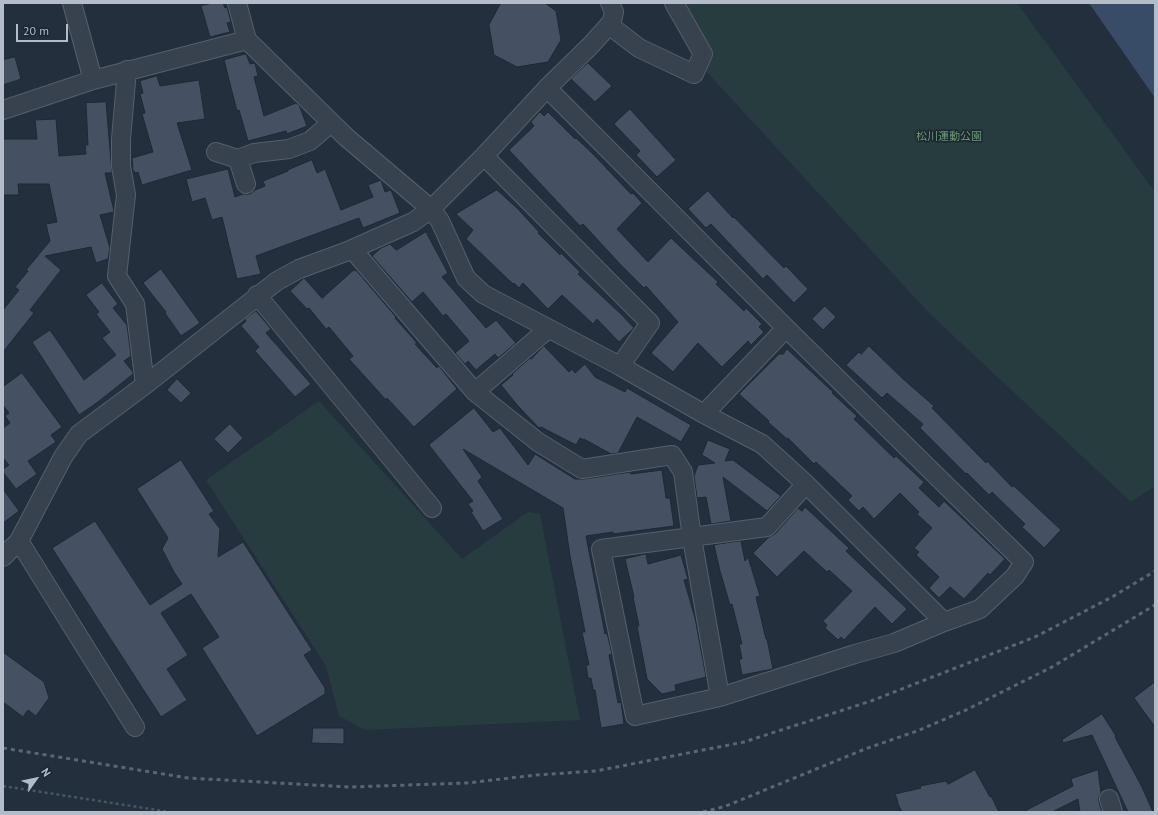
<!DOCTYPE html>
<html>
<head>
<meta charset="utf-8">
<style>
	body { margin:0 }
	#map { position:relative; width:1158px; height:815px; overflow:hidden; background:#242f3e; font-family:"PT Sans",sans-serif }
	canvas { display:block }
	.frame { position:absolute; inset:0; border:4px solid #b4bcc9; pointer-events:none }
	.north { position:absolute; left:16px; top:759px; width:40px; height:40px; -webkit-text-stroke:3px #1d2633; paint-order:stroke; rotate:57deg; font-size:11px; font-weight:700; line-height:16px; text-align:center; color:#b4bcc9 }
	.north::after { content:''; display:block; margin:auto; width:14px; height:18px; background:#b4bcc9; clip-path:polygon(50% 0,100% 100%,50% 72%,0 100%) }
	.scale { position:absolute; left:16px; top:24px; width:52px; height:18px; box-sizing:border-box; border:2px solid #b4bcc9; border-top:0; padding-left:5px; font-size:12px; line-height:14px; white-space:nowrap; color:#b4bcc9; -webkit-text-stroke:3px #1d2633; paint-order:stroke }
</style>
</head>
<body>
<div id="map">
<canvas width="1158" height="815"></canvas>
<div class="frame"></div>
<div class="north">N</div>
<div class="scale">20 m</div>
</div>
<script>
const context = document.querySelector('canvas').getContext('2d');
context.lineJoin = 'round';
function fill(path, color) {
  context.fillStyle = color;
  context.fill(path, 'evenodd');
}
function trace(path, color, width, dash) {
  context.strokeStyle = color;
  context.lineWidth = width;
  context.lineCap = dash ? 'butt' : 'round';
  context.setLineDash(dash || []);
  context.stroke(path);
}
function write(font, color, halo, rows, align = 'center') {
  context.font = font + ' "PT Sans","Noto Sans JP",sans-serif';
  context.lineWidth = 3;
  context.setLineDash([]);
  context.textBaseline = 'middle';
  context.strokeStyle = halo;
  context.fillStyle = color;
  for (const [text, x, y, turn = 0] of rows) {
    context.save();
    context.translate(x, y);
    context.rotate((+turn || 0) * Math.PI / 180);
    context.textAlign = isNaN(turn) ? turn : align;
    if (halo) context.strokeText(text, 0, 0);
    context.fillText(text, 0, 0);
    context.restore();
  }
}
fill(new Path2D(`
	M 674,3 L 1017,3 L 1155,192 L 1155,486 L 1131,502 L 929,313 L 703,68 Z
	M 319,401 L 462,559 L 528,512 L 540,514 L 580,720 L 365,730 L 339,716 L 326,666 L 206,480 Z`), '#263c3f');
fill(new Path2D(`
	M 1089,3 L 1155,3 L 1155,98 Z`), '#394c67');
const building = new Path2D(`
	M 213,3 L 223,3 L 225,8 L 227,7 L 231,22 L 227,23 L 230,32 L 210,37 L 201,6 Z
	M 501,3 L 545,3 L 556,11 L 561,40 L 548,62 L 517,67 L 494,55 L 489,25 Z
	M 246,54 L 250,64 L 255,63 L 258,76 L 254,77 L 264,116 L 296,103 L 299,105 L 307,126 L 287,134 L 286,131 L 248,141 L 239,110 L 237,111 L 224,60 Z
	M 15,57 L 21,79 L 3,85 L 3,60 Z
	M 588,63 L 612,86 L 595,102 L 571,79 Z
	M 157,76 L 160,86 L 199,80 L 205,119 L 177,123 L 192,170 L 142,185 L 138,172 L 135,173 L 134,171 L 133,171 L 132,158 L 153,152 L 142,114 L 145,113 L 140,94 L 143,93 L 140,81 Z
	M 106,102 L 112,173 L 105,173 L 114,211 L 114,212 L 100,215 L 110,248 L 108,259 L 96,263 L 91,247 L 45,256 L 61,270 L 30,310 L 34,313 L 3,352 L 3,310 L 19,290 L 15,287 L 28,271 L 26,270 L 50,241 L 46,224 L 57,222 L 49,184 L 18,184 L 19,195 L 3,195 L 3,139 L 37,139 L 35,120 L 56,119 L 59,156 L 86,154 L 85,145 L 88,145 L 86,103 Z
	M 630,109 L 676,160 L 657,177 L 636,155 L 640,151 L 614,124 Z
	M 540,112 L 544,116 L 548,112 L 575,139 L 576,138 L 593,154 L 631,194 L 633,193 L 642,203 L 617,229 L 648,262 L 671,238 L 718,282 L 716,284 L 744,311 L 746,308 L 762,324 L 759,327 L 764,332 L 751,345 L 748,341 L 722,367 L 698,343 L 673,372 L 651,353 L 678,322 L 646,286 L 644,288 L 620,264 L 583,224 L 580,226 L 509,150 L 534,126 L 531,122 Z
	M 312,160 L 317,173 L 325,169 L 341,210 L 373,197 L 368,185 L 381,180 L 385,192 L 391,190 L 400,213 L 363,228 L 359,218 L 256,256 L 261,274 L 237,279 L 222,217 L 212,220 L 205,198 L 192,202 L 186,179 L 228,169 L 235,197 L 243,194 L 250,194 L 255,190 L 265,186 L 263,181 L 288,171 L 288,170 Z
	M 497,190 L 518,209 L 539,232 L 538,233 L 560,255 L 561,253 L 580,272 L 578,274 L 622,315 L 634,328 L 619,342 L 597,319 L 593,324 L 562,295 L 548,309 L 523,283 L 519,288 L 514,283 L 513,284 L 466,239 L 473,230 L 456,214 Z
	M 708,191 L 733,218 L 734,217 L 784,268 L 786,266 L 808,289 L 794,303 L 767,275 L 763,279 L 711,224 L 706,228 L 688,209 Z
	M 426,232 L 448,273 L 442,277 L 486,328 L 496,320 L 516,343 L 498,358 L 495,354 L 476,370 L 468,361 L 465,364 L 455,353 L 469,341 L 446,314 L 443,316 L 423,292 L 412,302 L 372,256 L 381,248 L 390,244 L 396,250 Z
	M 161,269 L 200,323 L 181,336 L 165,313 L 166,312 L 143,283 Z
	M 354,270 L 355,271 L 356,270 L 396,317 L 395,318 L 417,343 L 415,344 L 437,368 L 439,366 L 457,389 L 414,427 L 387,398 L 386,400 L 349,359 L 353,356 L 329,327 L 326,329 L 309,308 L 307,309 L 290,291 L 304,278 L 322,298 Z
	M 102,283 L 118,304 L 113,308 L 127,325 L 131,356 L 124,361 L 133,372 L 133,374 L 98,402 L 79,415 L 32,342 L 50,330 L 84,380 L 116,355 L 102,338 L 110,332 L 96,314 L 99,312 L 86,295 Z
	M 825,306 L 836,317 L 823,330 L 812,319 Z
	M 256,311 L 271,329 L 266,333 L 311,384 L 295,397 L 255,351 L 259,347 L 241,326 L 246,321 L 245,319 Z
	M 544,346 L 569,372 L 572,369 L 575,373 L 585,364 L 595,377 L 625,392 L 627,388 L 691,425 L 681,442 L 637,417 L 618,453 L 611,454 L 584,439 L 584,440 L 580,438 L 576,445 L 541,427 L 539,428 L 518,406 L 501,385 L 513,375 L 512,374 L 530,358 L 531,359 Z
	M 869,346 L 902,378 L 934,406 L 932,408 L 986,463 L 987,461 L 1012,487 L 1014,486 L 1061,530 L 1044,548 L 1022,527 L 1025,524 L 992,492 L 989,495 L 967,473 L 966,474 L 920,428 L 923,424 L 887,393 L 882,398 L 846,365 L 859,352 L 861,354 Z
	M 787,349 L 833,392 L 832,393 L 857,416 L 854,419 L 894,458 L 896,456 L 924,482 L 919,488 L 939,507 L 944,501 L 1005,559 L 990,575 L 988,573 L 964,599 L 950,587 L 939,598 L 929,588 L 939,577 L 916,555 L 919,552 L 914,548 L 932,528 L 917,514 L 919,512 L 900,493 L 874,519 L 863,507 L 859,511 L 848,500 L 852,496 L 816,462 L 814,464 L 788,438 L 787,439 L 768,422 L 769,421 L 739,394 L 779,354 L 783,354 Z
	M 22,373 L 62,427 L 51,435 L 56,442 L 28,461 L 37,474 L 16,489 L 3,472 L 3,469 L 9,465 L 3,458 L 3,428 L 10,423 L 5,416 L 9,413 L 3,405 L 3,387 Z
	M 177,379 L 191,393 L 181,403 L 167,390 Z
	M 474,408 L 493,432 L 500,428 L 528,465 L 535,454 L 575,479 L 584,479 L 630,472 L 631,474 L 662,470 L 666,498 L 670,498 L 674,526 L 613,534 L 613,532 L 586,536 L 605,634 L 607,633 L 612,654 L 609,655 L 618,703 L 621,702 L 624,724 L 601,728 L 595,690 L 593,690 L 591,678 L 588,678 L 586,665 L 589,665 L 582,632 L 585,632 L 570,556 L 563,508 L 463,449 L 482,477 L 478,481 L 503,519 L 483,531 L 471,512 L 473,511 L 468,504 L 473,501 L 429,445 Z
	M 230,424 L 243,438 L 228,453 L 214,439 Z
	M 708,440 L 730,449 L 725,461 L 733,460 L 781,496 L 767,511 L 723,477 L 731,521 L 711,524 L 706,497 L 697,498 L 694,476 L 698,465 L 715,463 L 702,455 Z
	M 181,460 L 214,511 L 209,514 L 220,529 L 218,557 L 243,542 L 312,650 L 304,655 L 325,688 L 325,694 L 257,736 L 202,648 L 219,637 L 191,594 L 161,613 L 188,655 L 167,669 L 187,700 L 161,717 L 52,548 L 95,521 L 150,605 L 182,584 L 174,572 L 162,549 L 168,538 L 137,489 Z
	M 3,489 L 19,511 L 3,523 Z
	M 805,507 L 849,548 L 846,551 L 907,609 L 892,624 L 875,607 L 844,640 L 841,637 L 838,640 L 825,628 L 827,625 L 823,621 L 852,591 L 829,570 L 827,572 L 804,551 L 777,577 L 753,553 L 769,537 L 775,534 L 798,508 L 802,511 Z
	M 741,541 L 745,561 L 748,557 L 760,596 L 756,597 L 766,639 L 767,639 L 773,669 L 742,675 L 739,659 L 742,659 L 739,644 L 742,644 L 732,604 L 730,605 L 720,571 L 714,545 Z
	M 646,554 L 648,564 L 681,555 L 688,579 L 684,580 L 695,618 L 706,677 L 675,685 L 676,691 L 662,694 L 647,679 L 637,626 L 639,626 L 633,597 L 634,597 L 625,559 Z
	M 3,652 L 44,682 L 49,698 L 36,716 L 28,710 L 23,717 L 3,702 Z
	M 1155,682 L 1155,727 L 1134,698 Z
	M 1102,714 L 1116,736 L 1115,737 L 1142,787 L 1153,812 L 1128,812 L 1092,735 L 1063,743 L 1062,740 Z
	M 313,728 L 344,728 L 344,744 L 312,743 Z
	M 975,770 L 990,797 L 991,796 L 999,812 L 902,812 L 897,802 L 898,802 L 895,794 L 921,788 L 920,786 L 946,781 L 948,784 Z
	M 1098,770 L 1101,793 L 1099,797 L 1099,802 L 1102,812 L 1080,812 L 1078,799 L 1052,812 L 1023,812 L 1073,786 L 1071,779 Z`);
fill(building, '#455162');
trace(building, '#1f2835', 1);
const street = new Path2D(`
	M 72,3 L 93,80
	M 237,3 L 247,40 L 346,137 L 431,209 L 440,221 L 466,278 L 483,294 L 620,366 L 704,414 L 762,444 L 806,484 L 944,622
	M 609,25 L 639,48 L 694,74 L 703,54 L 674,3
	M 127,70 L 121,139 L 121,166 L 126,195 L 117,276 L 135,304 L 145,385
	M 547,88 L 786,328 L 1024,562 L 1015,576 L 980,609 L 944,622 L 894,643 L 855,654 L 720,697 L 635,716 L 601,549 L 767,527 L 806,484
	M 3,110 L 93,80 L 247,40
	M 216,152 L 238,159 L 254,153 L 289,149 L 310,141 L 331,123
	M 484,156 L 650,323 L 620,366
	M 238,159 L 246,184
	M 352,249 L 475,392 L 538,442 L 582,469 L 672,455 L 683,472 L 692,538 L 720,697
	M 257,295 L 432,508
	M 475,392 L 548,329
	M 704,414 L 786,328
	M 19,541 L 135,727
	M 3,557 L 19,541 L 63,457 L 79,434 L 145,385 L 277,281 L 299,269 L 348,251 L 413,222 L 431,209 L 484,156 L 547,88 L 591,45 L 609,25 L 612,21 L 614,12 L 610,3
	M 1109,799 L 1113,812`);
trace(street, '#565f6c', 20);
trace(new Path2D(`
	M 3,786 L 170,812`), '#44595c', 2.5, [3, 3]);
trace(street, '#38414e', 18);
trace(new Path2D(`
	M 3,748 L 188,778 L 350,787 L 467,783 L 536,775 L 596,771 L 744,742 L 871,701 L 1035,637 L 1112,597 L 1155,571
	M 703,812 L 726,806 L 865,749 L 917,731 L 966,710 L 1052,667 L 1155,605`), '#5a6575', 3, [4, 4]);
write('11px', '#6b9a76', '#1d2633', [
	["松川運動公園",949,137]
]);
</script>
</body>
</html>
